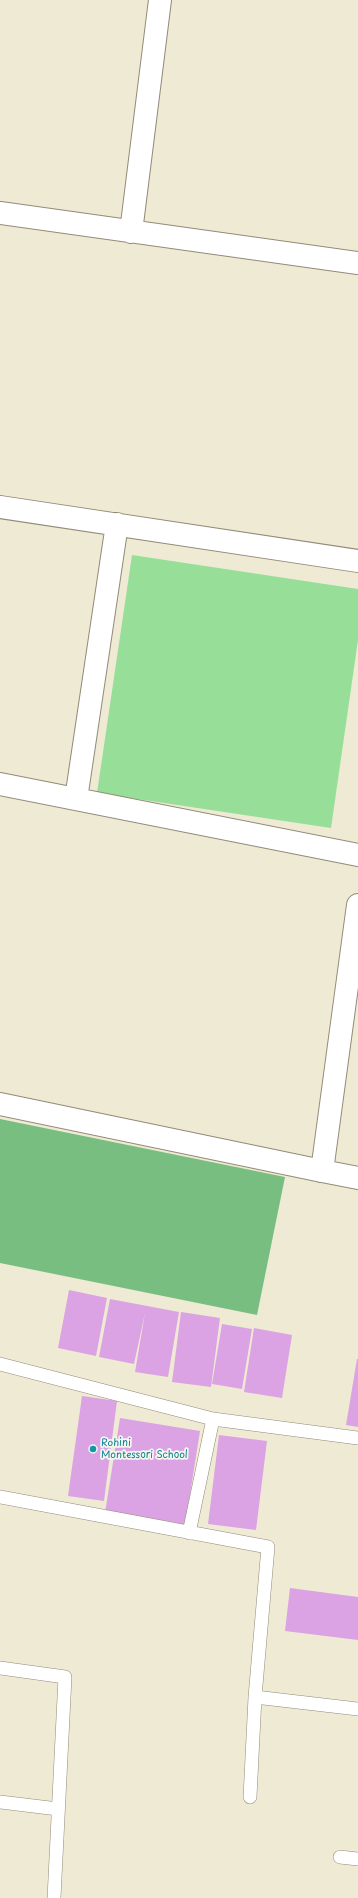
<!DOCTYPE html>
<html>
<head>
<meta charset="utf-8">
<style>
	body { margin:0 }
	canvas { display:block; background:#eeead4 }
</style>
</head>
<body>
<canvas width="358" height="1898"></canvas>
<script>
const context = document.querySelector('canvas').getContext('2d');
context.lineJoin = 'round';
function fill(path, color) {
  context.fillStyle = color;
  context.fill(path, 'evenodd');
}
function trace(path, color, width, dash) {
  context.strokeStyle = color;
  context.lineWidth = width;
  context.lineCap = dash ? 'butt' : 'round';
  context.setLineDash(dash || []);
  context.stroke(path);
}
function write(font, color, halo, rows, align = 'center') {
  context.font = font + ' "Playpen Sans",sans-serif';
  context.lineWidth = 3.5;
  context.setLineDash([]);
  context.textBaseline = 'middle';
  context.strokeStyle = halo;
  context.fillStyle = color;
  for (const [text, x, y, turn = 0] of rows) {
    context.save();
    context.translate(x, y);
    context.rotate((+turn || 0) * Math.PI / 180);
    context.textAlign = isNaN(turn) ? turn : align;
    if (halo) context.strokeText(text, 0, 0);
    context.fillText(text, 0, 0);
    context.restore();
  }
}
fill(new Path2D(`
	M 132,555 L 358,589 L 358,640 L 331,828 L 97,793 Z`), '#97df99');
fill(new Path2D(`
	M 0,1119 L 285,1177 L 257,1315 L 0,1263 Z`), '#79be81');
fill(new Path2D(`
	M 69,1290 L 107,1298 L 96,1356 L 58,1348 Z
	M 110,1299 L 179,1312 L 168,1377 L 135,1372 L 145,1313 L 134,1364 L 99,1357 Z
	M 181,1312 L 220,1318 L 211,1387 L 172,1382 Z
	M 222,1324 L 252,1329 L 242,1389 L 212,1384 Z
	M 254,1328 L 292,1335 L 282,1398 L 244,1392 Z
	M 357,1359 L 358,1359 L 358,1427 L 346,1425 Z
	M 82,1396 L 117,1401 L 104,1501 L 68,1496 Z
	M 120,1418 L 200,1431 L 185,1526 L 105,1513 Z
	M 219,1435 L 267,1441 L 256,1530 L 208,1524 Z
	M 290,1588 L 358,1597 L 358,1640 L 285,1631 Z`), '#dca3e4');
const lane = new Path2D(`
	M 0,1364 L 213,1419 L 358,1438
	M 0,1497 L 268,1547 L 255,1697 L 250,1797
	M 189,1533 L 213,1419
	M 0,1668 L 65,1677 L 54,1898
	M 255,1697 L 358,1709
	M 0,1802 L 58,1809
	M 340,1857 L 358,1859`);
const street = new Path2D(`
	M 0,213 L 358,263
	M 131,232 L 160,0
	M 0,507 L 358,561
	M 0,784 L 358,855
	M 76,799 L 117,524
	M 0,1104 L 322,1171`);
const secondary = new Path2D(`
	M 358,905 L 322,1171 L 358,1178`);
trace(lane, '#948a79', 14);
trace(street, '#948a79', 24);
trace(secondary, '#948a79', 24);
trace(lane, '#fff', 13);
trace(street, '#fff', 22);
trace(secondary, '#fff', 22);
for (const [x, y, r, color] of [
	[93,1449,4,"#0f9aa8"]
]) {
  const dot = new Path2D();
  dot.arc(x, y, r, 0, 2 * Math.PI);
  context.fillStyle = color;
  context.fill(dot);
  trace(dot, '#f6f6f2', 1.5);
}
write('10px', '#0d838f', '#f6f6f2', [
	["Rohini",101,1443],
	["Montessori School",101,1455]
], 'left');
</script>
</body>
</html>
